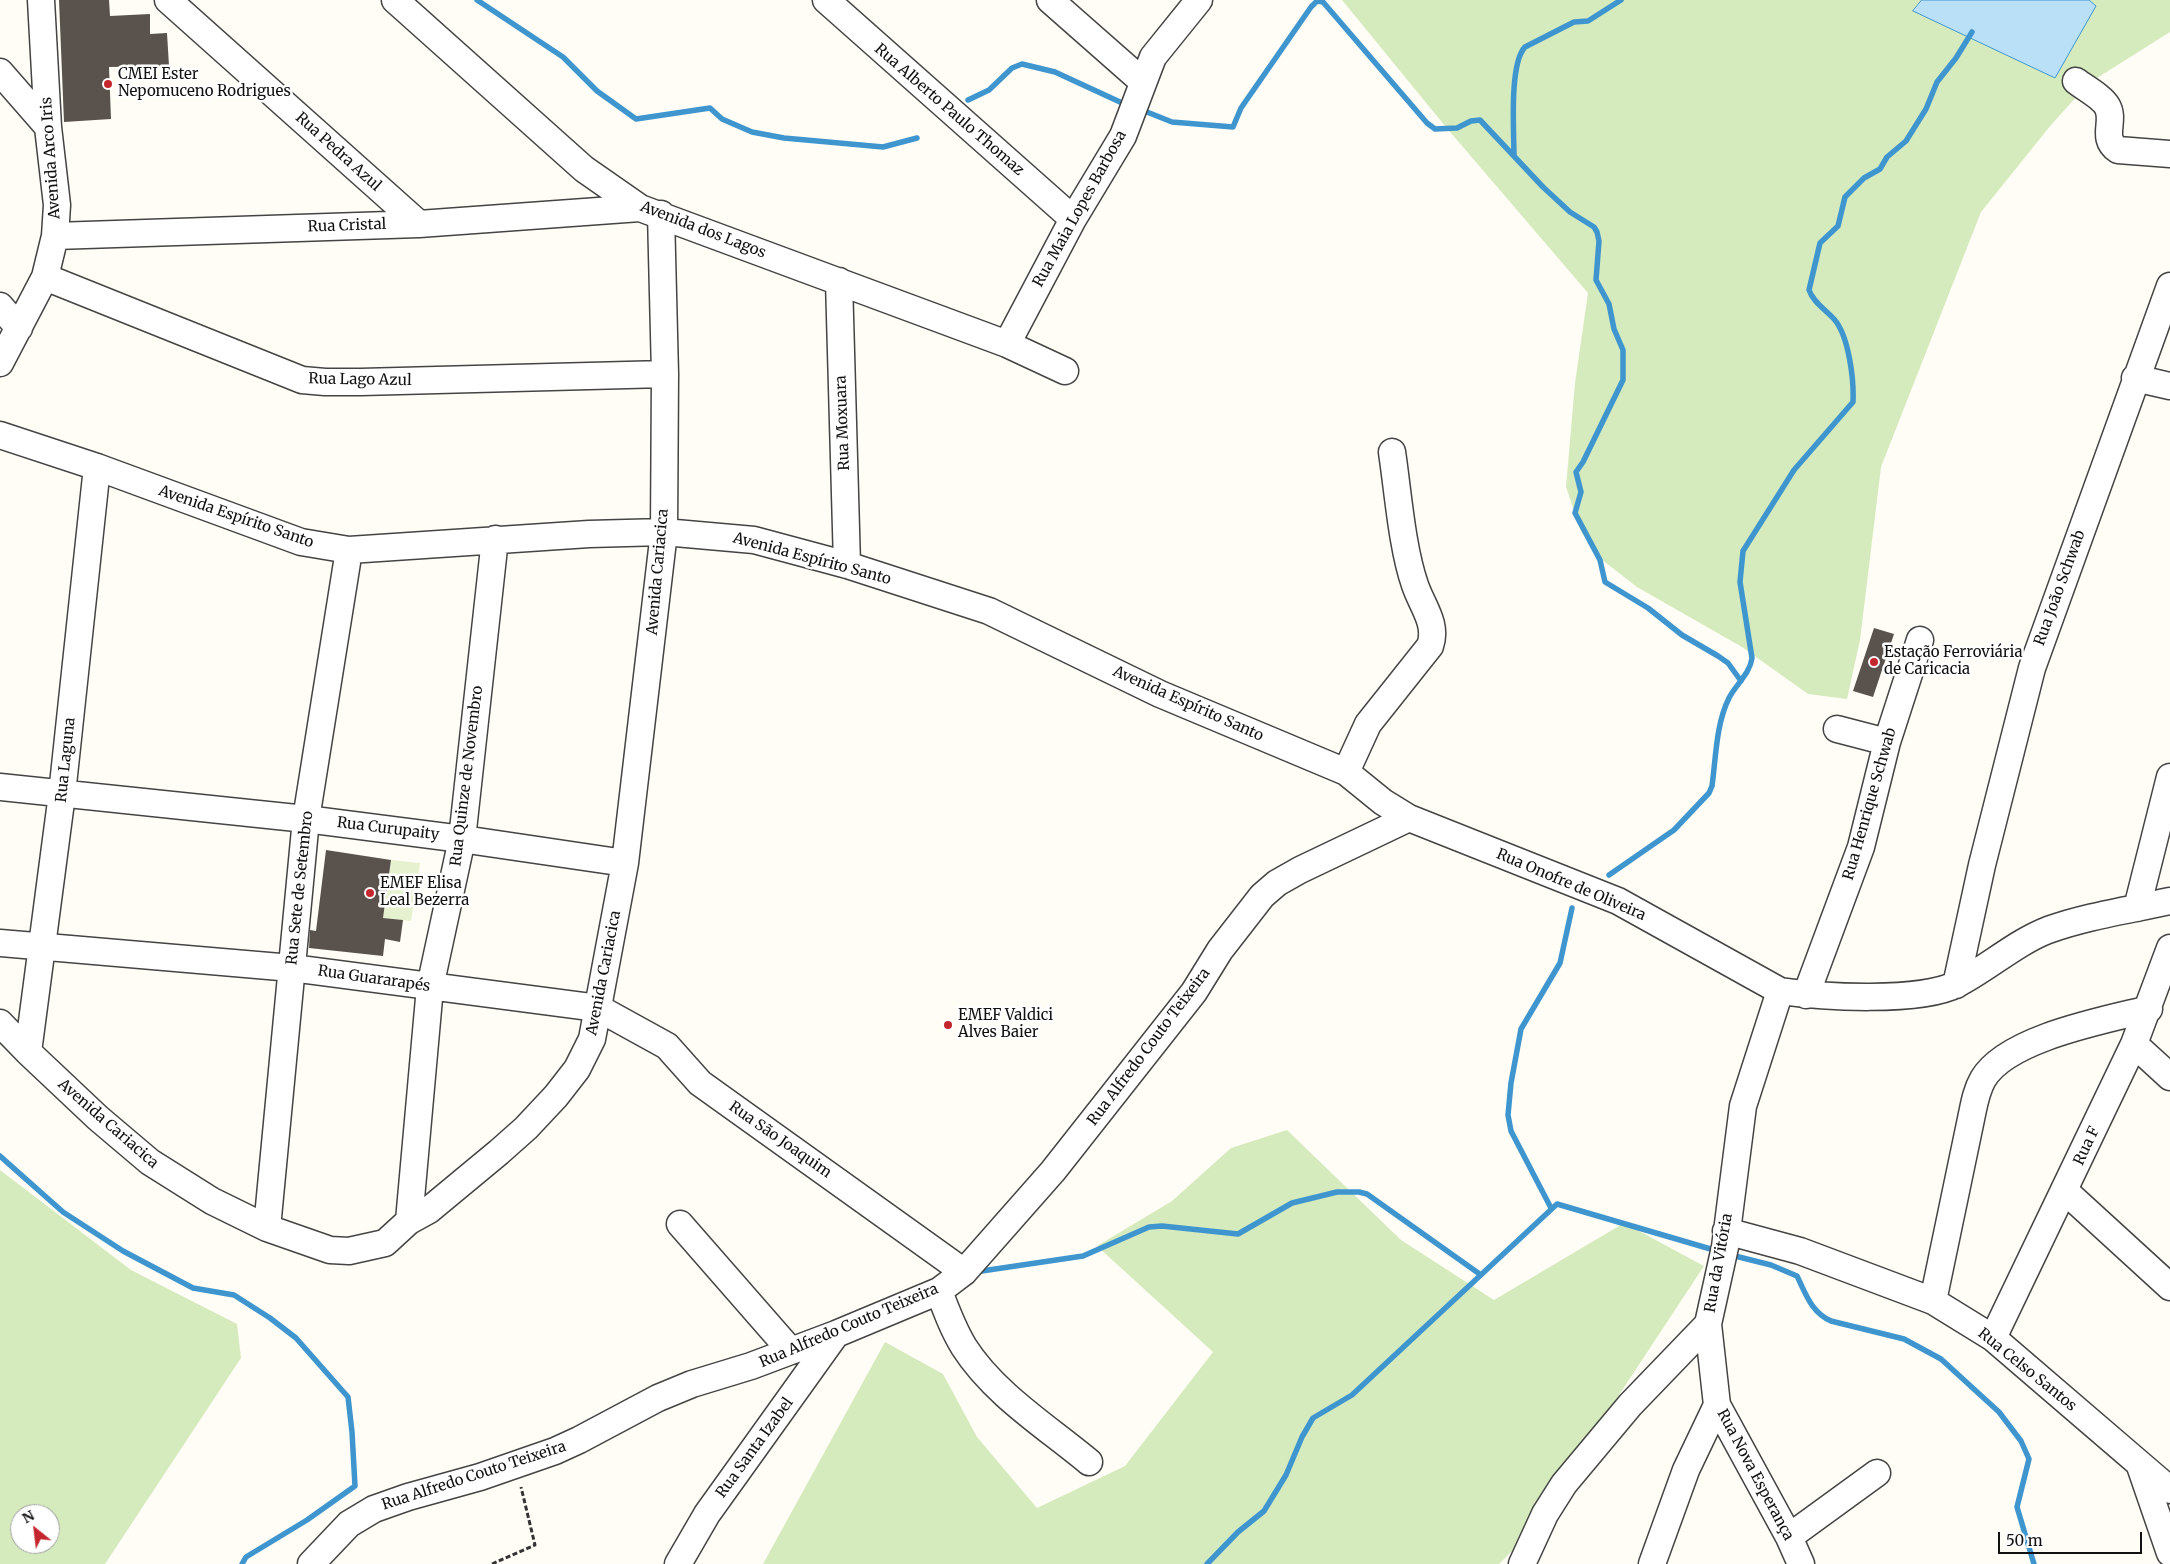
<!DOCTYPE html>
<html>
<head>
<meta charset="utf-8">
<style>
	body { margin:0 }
	#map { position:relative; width:2170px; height:1564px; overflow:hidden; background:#fffdf5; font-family:Merriweather,serif }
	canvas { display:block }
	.north { position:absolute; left:10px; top:1504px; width:50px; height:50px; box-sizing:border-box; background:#fff; border:1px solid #a0a0a0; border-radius:50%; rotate:331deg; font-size:14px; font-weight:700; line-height:20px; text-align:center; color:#111 }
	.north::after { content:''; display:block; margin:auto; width:18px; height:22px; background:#c4262e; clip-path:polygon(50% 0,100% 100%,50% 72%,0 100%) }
	.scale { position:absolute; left:1998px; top:1532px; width:144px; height:22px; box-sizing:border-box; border:2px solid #111; border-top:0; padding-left:6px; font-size:15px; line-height:18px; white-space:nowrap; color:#111; -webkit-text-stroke:4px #fff; paint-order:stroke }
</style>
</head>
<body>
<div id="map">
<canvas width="2170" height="1564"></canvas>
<div class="north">N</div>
<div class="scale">50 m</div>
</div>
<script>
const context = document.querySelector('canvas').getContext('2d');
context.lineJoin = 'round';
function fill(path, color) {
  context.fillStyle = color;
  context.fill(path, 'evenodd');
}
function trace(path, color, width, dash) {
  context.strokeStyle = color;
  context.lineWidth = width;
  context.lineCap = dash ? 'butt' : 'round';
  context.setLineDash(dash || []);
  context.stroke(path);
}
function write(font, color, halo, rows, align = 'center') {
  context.font = font + ' Merriweather,serif';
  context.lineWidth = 5;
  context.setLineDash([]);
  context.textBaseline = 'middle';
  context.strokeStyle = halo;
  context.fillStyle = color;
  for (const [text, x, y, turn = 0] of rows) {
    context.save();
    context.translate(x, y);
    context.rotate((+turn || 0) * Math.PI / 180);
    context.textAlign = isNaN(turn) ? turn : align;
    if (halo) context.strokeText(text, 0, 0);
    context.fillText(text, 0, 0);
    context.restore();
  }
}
fill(new Path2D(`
	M 1342,0 L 1922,0 L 1913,10 L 2096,6 L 2089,0 L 2170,0 L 2170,32 L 2089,83 L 2051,125 L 1981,212 L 1881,467 L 1860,640 L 1847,699 L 1808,694 L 1742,647 L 1637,587 L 1597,556 L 1581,531 L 1566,487 L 1575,383 L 1588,293 L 1445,126 Z
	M 1287,1130 L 1401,1240 L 1494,1300 L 1624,1223 L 1704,1266 L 1524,1539 L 1499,1564 L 763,1564 L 885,1342 L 943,1374 L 977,1437 L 1037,1508 L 1125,1466 L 1213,1352 L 1097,1246 L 1172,1201 L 1231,1148 Z
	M 0,1170 L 131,1270 L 237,1324 L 241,1358 L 105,1564 L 0,1564 ZM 20,1514 L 50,1514 L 50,1544 L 20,1544 Z`), '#d5ebbd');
fill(new Path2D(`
	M 391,860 L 420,863 L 411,921 L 383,918 Z`), '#e6f2cf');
const water = new Path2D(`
	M 1922,0 L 2089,0 L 2096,6 L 2055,78 L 1913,11 Z`);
fill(water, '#b9e0f7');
trace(water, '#3f96cf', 1);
trace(new Path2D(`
	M 477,0 L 563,57 L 597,91 L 636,119 L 710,108 L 722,119 L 752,132 L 784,138 L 883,147 L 917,138
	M 968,100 L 989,90 L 1012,68 L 1022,64 L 1055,72 L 1120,102
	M 1142,110 L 1172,122 L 1233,127 L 1241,108 L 1311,7 L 1317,1 L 1323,2 L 1427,123 L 1435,129 L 1457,128 L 1471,121 L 1480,120 L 1543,187 L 1570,212 L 1594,227 L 1597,232 L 1599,241 L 1596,280 L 1609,304 L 1614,329 L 1623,350 L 1623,380 L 1583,462 L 1576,472 L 1581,492 L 1575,513 L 1600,560 L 1605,582 L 1648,608 L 1682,635 L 1718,656 L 1728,663 L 1741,681
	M 1514,156 C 1514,132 1509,64 1525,47 L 1574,22 L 1588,21 L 1621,0
	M 1609,875 L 1674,830 L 1709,793 L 1712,786 C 1716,757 1716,724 1729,698 C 1736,684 1750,674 1752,658 L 1740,582 L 1743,551 L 1794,470 L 1853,402 C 1854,380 1849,336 1834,319 C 1826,310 1813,302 1809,290 L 1820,243 L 1838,226 L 1845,197 L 1864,178 L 1880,169 L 1887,157 L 1906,141 L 1926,109 L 1937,82 L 1956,58 L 1972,32
	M 0,1156 L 63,1212 L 123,1251 L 193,1288 L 234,1295 L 270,1318 L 296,1338 L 348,1397 L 352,1432 L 355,1486 L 307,1520 L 246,1557 L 242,1564
	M 1551,1208 L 1511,1131 L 1508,1115 L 1511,1083 L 1521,1029 L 1560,963 L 1572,908
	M 1731,1255 L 1771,1265 L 1797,1276 C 1806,1294 1811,1312 1831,1321 L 1904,1339 L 1941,1359 L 1999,1412 L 2021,1441 L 2029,1459 L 2017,1507 L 2034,1564
	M 975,1272 L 1083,1256 L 1149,1227 L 1162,1226 L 1238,1234 L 1292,1203 L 1337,1192 L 1359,1192 L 1367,1194 L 1481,1275
	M 1207,1564 L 1238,1532 L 1264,1511 L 1286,1475 L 1302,1437 L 1313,1418 L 1352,1395 L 1557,1204 L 1714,1250`), '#3f96cf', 5.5);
fill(new Path2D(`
	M 59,0 L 109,0 L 110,16 L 150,14 L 150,34 L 167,33 L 169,66 L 109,67 L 111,119 L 64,122 Z
	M 1874,628 L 1894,634 L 1873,697 L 1853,691 Z
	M 326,850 L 391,860 L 383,918 L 403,920 L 400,942 L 385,939 L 383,956 L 309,948 L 310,930 L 316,931 Z`), '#5a524d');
const minor = new Path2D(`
	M 168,0 L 419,224
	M 395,0 L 584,169 L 640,208 L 1007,344 L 1065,371
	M 826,0 L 1073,219
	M 1050,0 L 1142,81
	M 0,72 L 48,127
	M 2076,81 C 2085,88 2102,97 2107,106 C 2116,121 2100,138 2118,150 L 2170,154
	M 55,236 L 419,224 L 640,208
	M 45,277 L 302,380 L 325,382 L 361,382 L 665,374
	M 839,281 L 847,565
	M 0,306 L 19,328
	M 1007,344 L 1073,219 L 1123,136 L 1153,57 L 1199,0
	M 0,363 L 45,277 L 55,236 L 57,205 L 48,127 L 41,0
	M 2135,378 L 2170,386
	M 0,435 L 97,467 L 301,542 L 349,550 L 589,534 L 664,532 L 754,540 L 847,565 L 989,611 L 1160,694 L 1346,772 L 1383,802 L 1409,818 L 1618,901 L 1780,991 C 1821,997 1920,1003 1957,984 C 1988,968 2015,943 2048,930 C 2087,916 2129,910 2170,901
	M 1837,729 L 1887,742
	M 1346,772 L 1368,724 L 1430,646 C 1438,624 1422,606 1415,585 C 1402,548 1398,492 1392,452
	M 0,787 L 306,819 L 462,839 L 625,863
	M 2137,908 L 2170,777
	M 0,943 L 292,968 L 598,1008 L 667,1046 L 700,1083 L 964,1272
	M 1956,985 L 1982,865 L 2032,668 L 2170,286
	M 1806,995 L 1861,847 L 1887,742 L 1920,640
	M 0,1023 L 28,1052 L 98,1118 L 150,1162 L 212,1201 L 267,1228 L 330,1250 L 349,1251 L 385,1243 L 409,1221 L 429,1210 L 499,1152 L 526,1128 L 556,1096 L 577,1069 L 592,1039 L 625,863 L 664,532 L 665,374 L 661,214
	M 2134,1044 L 2170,1077
	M 28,1052 L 62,794 L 97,467
	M 2065,1191 L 2170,1287
	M 409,1221 L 430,987 L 462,839 L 495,539
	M 680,1224 L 791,1351
	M 267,1228 L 306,819 L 349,550
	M 1726,1231 L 1800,1251 L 1933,1301 L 1993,1338 L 2170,1490
	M 939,1291 C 946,1310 953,1329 964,1347 C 994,1394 1047,1427 1089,1462
	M 1933,1301 L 1971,1119 C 1974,1105 1976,1091 1983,1079 C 2007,1038 2105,1020 2149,1009
	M 1708,1324 L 1717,1405 L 1789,1537 L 1801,1564
	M 1993,1338 L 2134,1044 L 2170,948
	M 2140,1466 L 2170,1553
	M 1789,1537 L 1877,1473
	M 311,1564 L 349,1524 L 374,1509 L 408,1497 L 480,1477 L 555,1451 L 579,1440 L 658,1398 L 692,1384 L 751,1366 L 836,1334 L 939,1291 L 964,1272 L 1053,1171 L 1194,992 L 1220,950 L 1262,896 L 1277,883 L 1300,870 L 1409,818
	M 678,1564 L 707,1514 L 836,1334
	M 1522,1564 L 1545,1514 L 1564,1484 L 1630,1405 L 1708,1324 L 1725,1247 L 1743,1106 L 1780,991
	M 1652,1564 L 1686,1470 L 1717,1405`);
trace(minor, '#444', 29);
trace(new Path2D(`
	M 492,1564 L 535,1545 L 521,1487`), '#333', 3, [5, 2.5]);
trace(minor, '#fff', 26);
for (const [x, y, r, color] of [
	[108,84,5,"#c4262e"],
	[1874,662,5,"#c4262e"],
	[370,893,5,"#c4262e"],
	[948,1025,5,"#c4262e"]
]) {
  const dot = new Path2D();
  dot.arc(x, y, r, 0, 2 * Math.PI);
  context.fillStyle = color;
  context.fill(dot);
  trace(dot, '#fff', 2);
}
write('15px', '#111', '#fff', [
	["CMEI Ester",118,75],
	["Nepomuceno Rodrigues",118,92],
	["Estação Ferroviária",1884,653],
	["de Caricacia",1884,670],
	["EMEF Elisa",380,884],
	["Leal Bezerra",380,901],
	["EMEF Valdici",958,1016],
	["Alves Baier",958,1033]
], 'left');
write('15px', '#111', '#fff', [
	["Rua Alberto Paulo Thomaz",949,110,41],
	["Rua Pedra Azul",338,152,42],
	["Avenida Arco Iris",51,158,-94],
	["Rua Maia Lopes Barbosa",1080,209,-61],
	["Rua Cristal",347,226,-2],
	["Avenida dos Lagos",703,230,21],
	["Rua Lago Azul",360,380,1],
	["Rua Moxuara",843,423,-92],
	["Avenida Espírito Santo",236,517,19],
	["Avenida Espírito Santo",812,559,15],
	["Avenida Cariacica",658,572,-85],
	["Rua João Schwab",2060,588,-70],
	["Avenida Espírito Santo",1188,704,24],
	["Rua Laguna",66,760,-84],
	["Rua Quinze de Novembro",467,776,-83],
	["Rua Henrique Schwab",1870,804,-74],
	["Rua Curupaity",388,829,7],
	["Rua Onofre de Oliveira",1571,885,23],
	["Rua Sete de Setembro",300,888,-84],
	["Avenida Cariacica",604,973,-79],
	["Rua Guararapés",374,979,8],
	["Rua Alfredo Couto Teixeira",1149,1047,-53],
	["Avenida Cariacica",108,1124,41],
	["Rua São Joaquim",780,1140,35],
	["Rua F",2087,1146,-65],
	["Rua da Vitória",1719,1263,-80],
	["Rua Alfredo Couto Teixeira",849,1326,-23],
	["Rua Celso Santos",2027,1370,39],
	["Rua Santa Izabel",755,1448,-54],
	["Rua Nova Esperança",1755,1475,62],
	["Rua Alfredo Couto Teixeira",474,1476,-18]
]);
</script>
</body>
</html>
